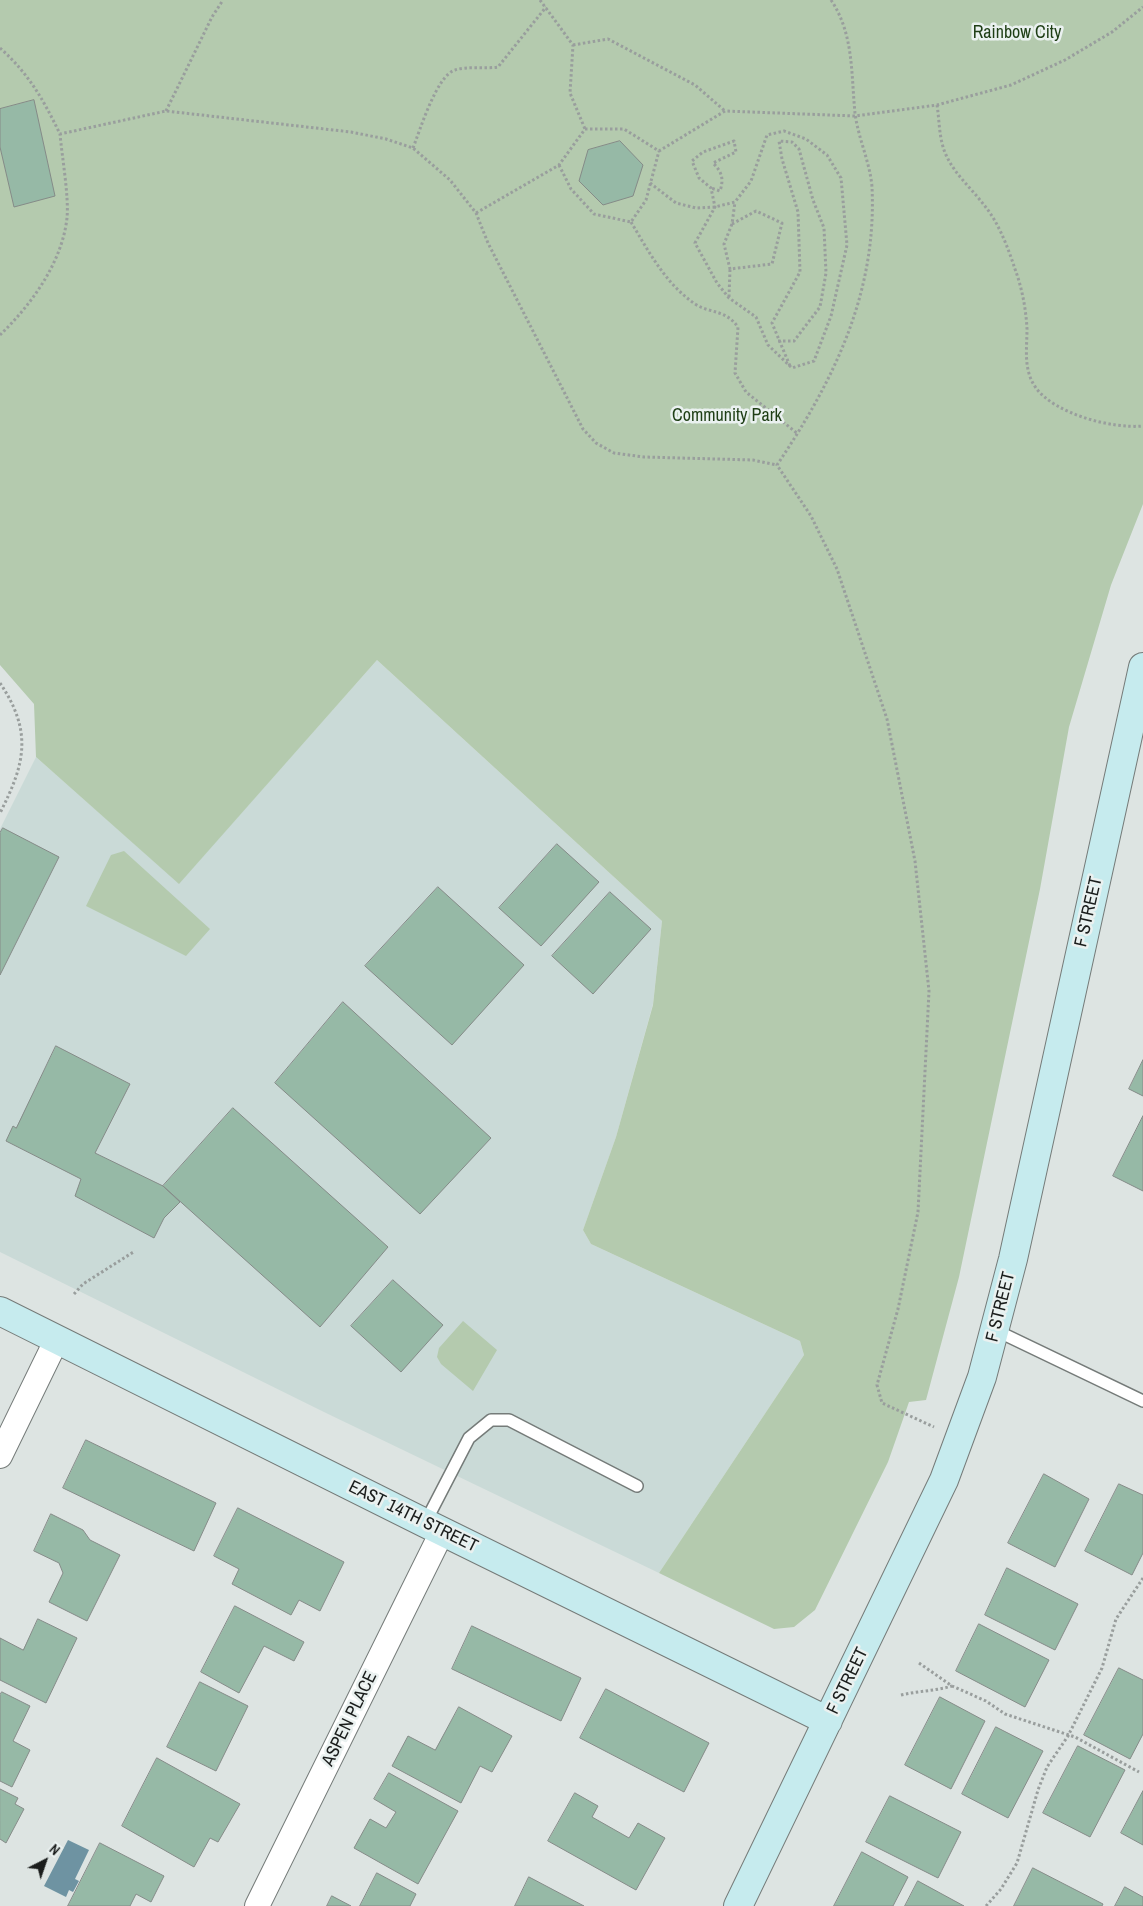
<!DOCTYPE html>
<html>
<head>
<meta charset="utf-8">
<style>
	body { margin:0 }
	#map { position:relative; width:1143px; height:1906px; overflow:hidden; background:#dde4e2; font-family:"Archivo Narrow",sans-serif }
	canvas { display:block }
	.north { position:absolute; left:20px; top:1836px; width:50px; height:50px; -webkit-text-stroke:4px #eaf1f0; paint-order:stroke; rotate:41deg; font-size:14px; font-weight:700; line-height:20px; text-align:center; color:#1a1d1c }
	.north::after { content:''; display:block; margin:auto; width:18px; height:22px; background:#1a1d1c; clip-path:polygon(50% 0,100% 100%,50% 72%,0 100%) }
</style>
</head>
<body>
<div id="map">
<canvas width="1143" height="1906"></canvas>
<div class="north">N</div>
</div>
<script>
const context = document.querySelector('canvas').getContext('2d');
context.lineJoin = 'round';
function fill(path, color) {
  context.fillStyle = color;
  context.fill(path, 'evenodd');
}
function trace(path, color, width, dash) {
  context.strokeStyle = color;
  context.lineWidth = width;
  context.lineCap = dash ? 'butt' : 'round';
  context.setLineDash(dash || []);
  context.stroke(path);
}
function write(font, color, halo, rows, align = 'center') {
  context.font = font + ' "Archivo Narrow",sans-serif';
  context.lineWidth = 5;
  context.setLineDash([]);
  context.textBaseline = 'middle';
  context.strokeStyle = halo;
  context.fillStyle = color;
  for (const [text, x, y, turn = 0] of rows) {
    context.save();
    context.translate(x, y);
    context.rotate((+turn || 0) * Math.PI / 180);
    context.textAlign = isNaN(turn) ? turn : align;
    if (halo) context.strokeText(text, 0, 0);
    context.fillText(text, 0, 0);
    context.restore();
  }
}
fill(new Path2D(`
	M 377,660 L 662,921 L 653,1004 L 616,1137 L 583,1230 L 591,1244 L 800,1341 L 804,1355 L 659,1573 L 326,1413 L 0,1252 L 0,829 L 36,757 L 179,883 Z`), '#cadad7');
fill(new Path2D(`
	M 0,0 L 1143,0 L 1143,504 L 1111,585 L 1069,727 L 1040,889 L 959,1277 L 926,1400 L 909,1402 L 888,1462 L 815,1610 L 794,1627 L 774,1629 L 659,1573 L 804,1355 L 800,1341 L 591,1244 L 583,1230 L 616,1137 L 653,1005 L 662,921 L 377,660 L 179,884 L 36,757 L 34,704 L 0,665 Z
	M 124,851 L 210,929 L 186,956 L 86,906 L 111,855 Z
	M 463,1321 L 497,1350 L 473,1391 L 441,1364 L 437,1357 L 439,1348 Z`), '#b4caae');
fill(new Path2D(`
	M 68,1840 L 89,1850 L 75,1879 L 79,1881 L 73,1892 L 69,1890 L 66,1897 L 44,1886 Z`), '#6e93a2');
const building = new Path2D(`
	M 34,100 L 55,196 L 14,207 L 0,147 L 0,109 Z
	M 620,141 L 643,165 L 633,196 L 603,205 L 579,181 L 588,150 Z
	M 3,828 L 59,857 L 0,975 L 0,833 Z
	M 557,844 L 599,882 L 541,946 L 499,908 Z
	M 438,887 L 524,965 L 452,1045 L 365,966 Z
	M 610,892 L 651,929 L 593,994 L 552,956 Z
	M 343,1002 L 491,1138 L 420,1214 L 275,1083 Z
	M 56,1046 L 130,1084 L 95,1153 L 163,1186 L 180,1202 L 164,1218 L 154,1238 L 75,1196 L 81,1179 L 6,1141 L 13,1126 L 16,1128 Z
	M 1143,1060 L 1143,1096 L 1129,1089 Z
	M 233,1108 L 388,1247 L 320,1327 L 163,1186 Z
	M 1143,1116 L 1143,1191 L 1113,1176 Z
	M 393,1280 L 443,1325 L 401,1372 L 351,1326 Z
	M 86,1440 L 216,1503 L 194,1551 L 63,1488 Z
	M 1044,1474 L 1089,1499 L 1055,1567 L 1008,1543 Z
	M 1119,1484 L 1143,1495 L 1143,1553 L 1132,1575 L 1085,1551 Z
	M 238,1508 L 344,1562 L 320,1611 L 299,1600 L 291,1615 L 232,1584 L 239,1569 L 214,1556 Z
	M 51,1514 L 83,1530 L 90,1540 L 120,1555 L 87,1621 L 49,1602 L 63,1573 L 59,1563 L 34,1551 Z
	M 1007,1568 L 1078,1604 L 1055,1650 L 985,1615 Z
	M 235,1606 L 304,1642 L 294,1661 L 264,1646 L 239,1693 L 201,1672 Z
	M 38,1619 L 77,1638 L 46,1703 L 0,1680 L 0,1638 L 23,1650 Z
	M 979,1624 L 1049,1660 L 1025,1707 L 956,1671 Z
	M 472,1626 L 581,1678 L 561,1721 L 452,1669 Z
	M 1119,1668 L 1143,1680 L 1143,1734 L 1130,1759 L 1084,1735 Z
	M 200,1682 L 248,1706 L 216,1771 L 167,1747 Z
	M 606,1689 L 709,1743 L 684,1792 L 580,1738 Z
	M 2,1692 L 30,1706 L 13,1741 L 30,1750 L 12,1787 L 0,1781 L 0,1695 Z
	M 940,1697 L 985,1721 L 951,1789 L 905,1765 Z
	M 459,1707 L 512,1736 L 492,1772 L 480,1766 L 461,1803 L 392,1766 L 408,1736 L 435,1750 Z
	M 996,1727 L 1043,1751 L 1008,1818 L 962,1794 Z
	M 1078,1746 L 1125,1770 L 1090,1837 L 1043,1813 Z
	M 157,1758 L 240,1804 L 218,1842 L 210,1838 L 194,1867 L 122,1826 Z
	M 389,1773 L 458,1811 L 418,1884 L 354,1848 L 370,1819 L 386,1828 L 396,1812 L 374,1799 Z
	M 0,1789 L 18,1798 L 15,1804 L 24,1809 L 6,1843 L 0,1839 Z
	M 1143,1791 L 1143,1845 L 1121,1833 Z
	M 575,1793 L 598,1806 L 592,1817 L 629,1838 L 638,1823 L 665,1838 L 636,1890 L 548,1841 Z
	M 890,1796 L 961,1832 L 938,1878 L 866,1842 Z
	M 100,1843 L 164,1876 L 151,1902 L 136,1894 L 130,1906 L 68,1906 Z
	M 862,1852 L 908,1877 L 893,1906 L 834,1906 Z
	M 1033,1868 L 1103,1904 L 1102,1906 L 1014,1906 Z
	M 377,1873 L 416,1894 L 410,1906 L 360,1906 Z
	M 529,1877 L 584,1906 L 515,1906 Z
	M 918,1881 L 964,1906 L 905,1906 Z
	M 1125,1887 L 1143,1897 L 1143,1906 L 1115,1906 Z
	M 332,1896 L 351,1906 L 327,1906 Z`);
fill(building, '#96b9a6');
trace(building, '#858b88', 1);
const lane = new Path2D(`
	M 995,1330 L 1143,1401
	M 425,1523 L 469,1438 L 491,1420 L 509,1420 L 637,1486`);
const street = new Path2D(`
	M 0,1456 L 57,1339
	M 257,1906 L 442,1532`);
const secondary = new Path2D(`
	M 0,1311 L 425,1523 L 828,1721
	M 738,1906 L 944,1480 L 982,1377 L 1013,1259 L 1143,667`);
trace(lane, '#757b79', 14);
trace(street, '#757b79', 26);
trace(secondary, '#757b79', 30);
trace(new Path2D(`
	M 540,0 L 573,45 L 570,93 L 585,129
	M 831,0 C 854,34 851,74 855,113 C 858,138 870,162 872,187 C 877,293 834,380 777,465 L 811,516 L 837,569 L 887,719 L 915,861 L 929,991 L 918,1212 L 898,1309 L 877,1385 L 882,1403 L 934,1427
	M 573,45 L 608,39 L 695,85 L 725,111
	M 0,48 C 29,74 43,99 60,134 L 166,111 L 351,132 L 386,139 L 413,148 L 450,180 L 476,213 L 488,243 L 583,429 L 596,443 L 614,453 L 644,457 L 753,460 L 777,465
	M 937,105 C 939,117 939,131 942,143 C 948,169 969,185 984,205 C 999,223 1008,248 1015,269 C 1022,288 1026,309 1027,329 C 1027,349 1023,370 1036,388 C 1055,414 1112,429 1143,426
	M 166,111 L 212,17 L 223,0
	M 585,129 L 624,129 L 659,151 L 725,111 L 855,116 L 937,105 L 1011,85 L 1065,60 L 1112,32 L 1143,7
	M 413,148 C 420,130 437,75 455,70 C 467,66 485,69 498,67 L 546,7
	M 559,165 L 571,189 L 594,214 L 631,222 L 646,200 L 659,151
	M 650,183 L 676,203 L 696,208 L 715,207 L 735,202 L 751,181 L 767,135 L 784,131 L 806,139 L 827,155 L 841,178 L 847,245 L 831,316 L 814,361 L 792,368 L 768,345 L 756,317 L 729,298 L 717,283 L 695,243 L 715,207 L 711,188 L 699,178 L 692,161 L 703,152 L 734,141 L 736,152 L 713,163 C 722,172 724,179 720,191 L 711,188
	M 476,213 L 559,165 L 585,129
	M 631,222 C 649,252 665,283 695,304 C 711,314 725,309 738,327 L 735,373 L 746,392 L 798,434
	M 732,224 L 756,211 L 782,223 L 772,264 L 730,269 L 724,244 L 732,224 L 735,202
	M 729,297 L 730,269
	M 0,335 C 31,305 62,263 67,218 C 69,196 62,157 60,134
	M 778,341 L 794,341 L 820,307 L 826,273 L 824,228 L 813,200 L 799,149 L 792,142 L 779,141 L 782,159 L 798,212 L 800,272 L 772,323 L 790,366
	M 0,683 C 33,732 25,764 0,813
	M 74,1294 L 83,1284 L 135,1251
	M 919,1663 L 952,1686 L 986,1701 L 1005,1714 L 1075,1737 L 1139,1772
	M 901,1695 C 918,1691 935,1691 952,1686
	M 986,1906 L 1001,1889 L 1017,1863 L 1038,1790 L 1047,1767 L 1068,1736 L 1102,1668 L 1116,1619 L 1143,1578`), '#999e9d', 3, [2.5, 2.5]);
trace(lane, '#fff', 11);
trace(street, '#fff', 24);
trace(secondary, '#c6ebee', 28);
write('18px', '#1e3e15', '#eaf1f0', [
	["Rainbow City",1017,33],
	["Community Park",727,416]
]);
write('18px', '#1a1d1c', '#eaf1f0', [
	["F STREET",1089,912,-77],
	["F STREET",1001,1307,-76],
	["EAST 14TH STREET",413,1517,26],
	["F STREET",848,1681,-64],
	["ASPEN PLACE",350,1719,-64]
]);
</script>
</body>
</html>
